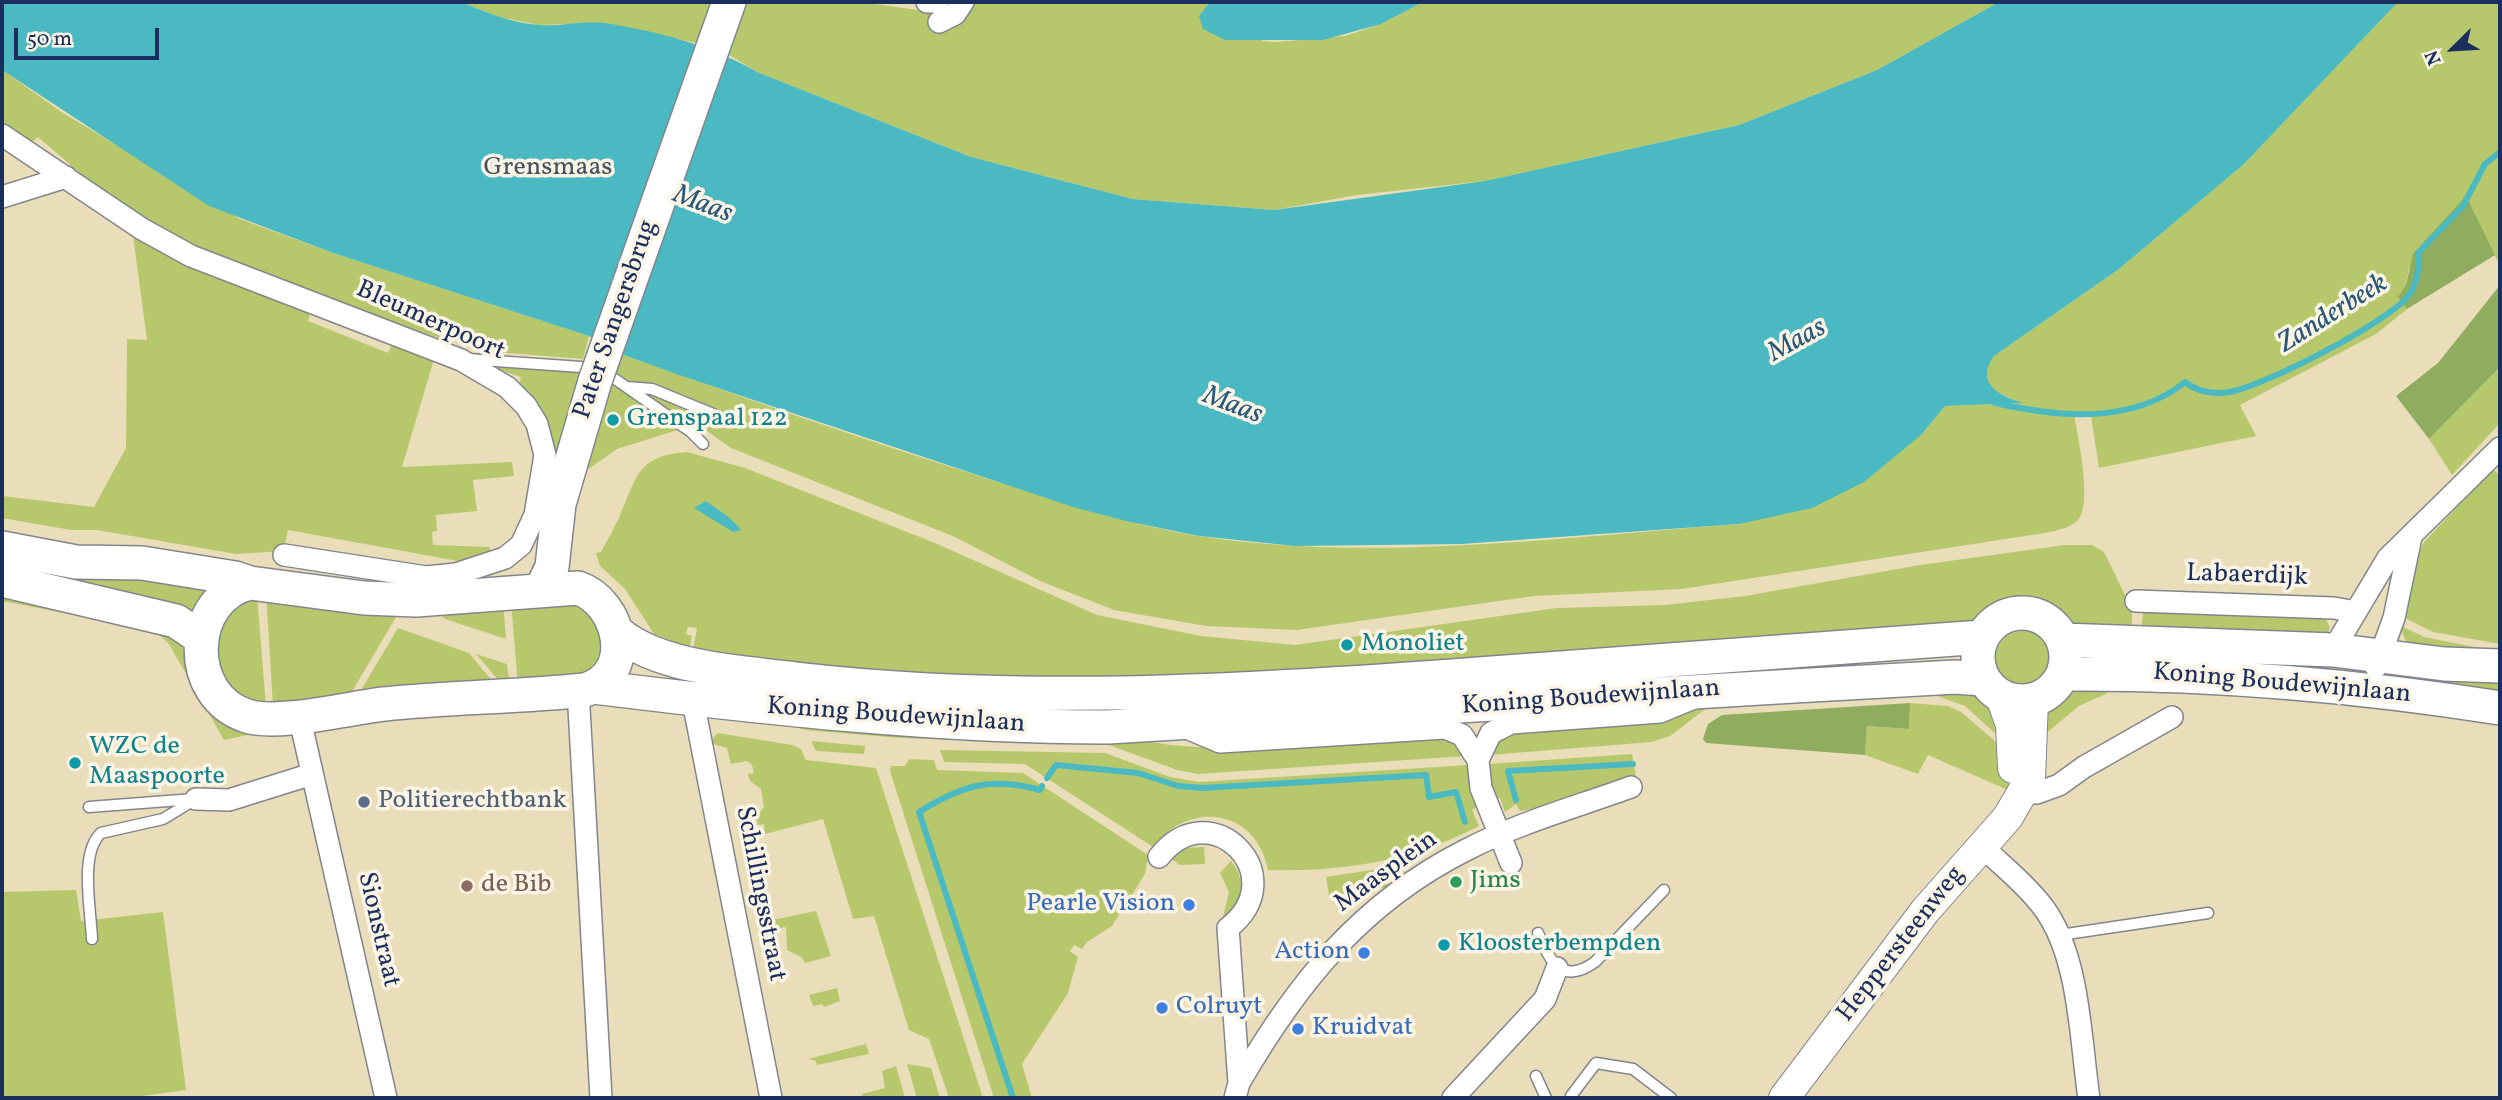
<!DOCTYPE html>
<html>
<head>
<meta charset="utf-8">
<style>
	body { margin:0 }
	#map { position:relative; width:2502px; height:1100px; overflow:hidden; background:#eadeba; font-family:Vollkorn,serif }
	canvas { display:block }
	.frame { position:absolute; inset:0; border:4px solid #1b2f5e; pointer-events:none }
	.north { position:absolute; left:2418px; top:14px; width:70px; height:70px; -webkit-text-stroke:5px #fcf5e5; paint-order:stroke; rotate:246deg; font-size:19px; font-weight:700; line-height:28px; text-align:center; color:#1b2f5e }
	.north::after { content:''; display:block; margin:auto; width:24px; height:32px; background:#1b2f5e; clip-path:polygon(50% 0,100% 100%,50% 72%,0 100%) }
	.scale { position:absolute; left:14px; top:28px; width:145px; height:32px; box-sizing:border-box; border:4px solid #1b2f5e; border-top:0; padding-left:9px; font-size:21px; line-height:24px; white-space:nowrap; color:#1b2f5e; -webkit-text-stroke:5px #fcf5e5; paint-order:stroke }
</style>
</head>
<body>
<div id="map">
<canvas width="2502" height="1100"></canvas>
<div class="frame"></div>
<div class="north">N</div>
<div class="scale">50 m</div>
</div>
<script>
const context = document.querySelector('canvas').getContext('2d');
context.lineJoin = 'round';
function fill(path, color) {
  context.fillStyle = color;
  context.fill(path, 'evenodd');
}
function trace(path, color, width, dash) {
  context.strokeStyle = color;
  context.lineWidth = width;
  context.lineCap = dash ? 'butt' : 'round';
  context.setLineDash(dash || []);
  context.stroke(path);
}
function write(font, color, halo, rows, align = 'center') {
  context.font = font + ' Vollkorn,serif';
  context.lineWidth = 7;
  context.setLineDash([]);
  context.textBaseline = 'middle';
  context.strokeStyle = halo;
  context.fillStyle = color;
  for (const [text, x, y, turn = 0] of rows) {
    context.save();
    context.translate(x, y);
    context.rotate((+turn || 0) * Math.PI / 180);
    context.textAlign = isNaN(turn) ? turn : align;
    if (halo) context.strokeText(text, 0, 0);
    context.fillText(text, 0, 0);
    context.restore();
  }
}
fill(new Path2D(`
	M 461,2 L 710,2 L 696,43 L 602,23 L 539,25 L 499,17 Z
	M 747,2 L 860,2 L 933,12 L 942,11 L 957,2 L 1210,2 L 1207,5 L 1263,41 L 1276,42 L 1345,36 L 1381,24 L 1423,2 L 1999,2 L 1877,70 L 1739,125 L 1485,181 L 1357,195 L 1274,210 L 1133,199 L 971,157 L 757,72 L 729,55 Z
	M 2398,2 L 2500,2 L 2500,266 L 2466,197 L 2409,268 L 2406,285 L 2399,297 L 2407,309 L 2376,334 L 2240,405 L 2256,436 L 2099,468 L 2091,416 L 2074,413 C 2077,435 2094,506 2077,521 C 2070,528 2060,529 2051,532 L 1682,589 L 1534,596 L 1297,630 L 1206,626 L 1114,610 L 1040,581 L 955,537 L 731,448 L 697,424 L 617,449 L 587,470 L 591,443 L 621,354 C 746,399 871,442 998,482 C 1064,502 1130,525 1198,536 C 1376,563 1561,537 1739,524 L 1772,514 L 1921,435 L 1945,406 L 2021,403 C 2000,393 1972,386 1994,356 L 2119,269 L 2244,164 Z
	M 2,70 L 63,113 L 240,219 L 333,253 L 589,336 L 583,359 L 482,351 L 452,338 L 451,342 C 360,310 256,280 171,236 C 121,211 80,173 38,137 L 30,144 L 2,125 Z
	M 132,228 L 312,307 L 308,321 L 388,353 L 395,338 L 435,356 L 402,467 L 512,462 L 514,476 L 473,480 L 477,511 L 436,515 L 437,531 L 432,532 L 433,545 L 490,547 L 490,551 L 458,561 L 288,530 L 284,551 L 236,554 L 97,530 L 71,530 L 2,518 L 2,496 L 94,507 L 126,448 L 127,339 L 147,340 Z
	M 478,363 L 580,372 L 555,457 L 519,387 L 521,377 Z
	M 2500,367 L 2500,423 L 2452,475 L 2429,439 Z
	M 687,452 L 745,468 L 935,543 L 1097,615 L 1201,636 L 1295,645 L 1557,608 L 1665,605 L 1745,596 L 1920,565 L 2065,545 L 2092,545 L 2104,552 L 2132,609 L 2132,635 L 2069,627 L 2048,610 L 2021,604 L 1994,612 L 1972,629 L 1059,685 L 692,656 L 697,628 L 688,627 L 686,634 L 692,636 L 688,656 L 668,651 L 670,640 L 654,634 L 625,589 L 600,566 L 596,553 L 601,552 C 607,541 613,530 619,518 C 637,477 636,456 687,452 Z
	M 2493,469 L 2500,476 L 2500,644 L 2433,632 L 2405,618 L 2412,568 L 2424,542 Z
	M 19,559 L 224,582 L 203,616 L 69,588 Z
	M 266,593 L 402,607 L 347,700 L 273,706 Z
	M 2,595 L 150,621 L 178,640 L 189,660 L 266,731 L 224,740 L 169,644 L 155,631 L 2,601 Z
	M 257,595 L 266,706 L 237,694 L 220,674 L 217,633 L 232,609 Z
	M 577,599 L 608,638 L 592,673 L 518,687 L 511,601 Z
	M 503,602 L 506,639 L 445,619 L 435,611 Z
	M 2143,611 L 2325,617 L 2330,628 L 2325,637 L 2141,635 Z
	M 2399,625 L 2424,637 L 2500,652 L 2414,648 L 2406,641 Z
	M 398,628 L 469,653 L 498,688 L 355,700 Z
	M1995 659a28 28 0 1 1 56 0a28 28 0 1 1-56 0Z
	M 476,654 L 507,664 L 510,687 L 505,688 Z
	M 2389,665 L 2500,680 L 2500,698 L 2382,676 Z
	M 2070,688 L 2110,689 L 2106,694 L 2079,706 L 2044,735 L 2047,707 Z
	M 1977,690 L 1998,710 L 1997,735 L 1965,706 L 1932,694 L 1708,707 L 1670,736 L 1652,742 L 1489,755 L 1499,736 L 1697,703 Z
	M 1910,703 L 1948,706 L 1961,712 L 2002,747 L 2008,761 L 2008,790 L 1928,755 L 1918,774 L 1865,755 L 1867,726 L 1909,729 Z
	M 789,725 L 1119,737 L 1170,745 L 1212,748 L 1431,734 L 1454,740 L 1466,756 L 1198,774 L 1177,770 L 1109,745 L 900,738 L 805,730 Z
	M 718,733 L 792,745 L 801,749 L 806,760 L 876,768 L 983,1098 L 949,1098 L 929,1039 L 909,1030 L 874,916 L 853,919 L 823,819 L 765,834 L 764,824 L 758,825 L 756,817 L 764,807 L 761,789 L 750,781 L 748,774 L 754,773 L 752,765 L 747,761 L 731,764 L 727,748 L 713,744 L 713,738 Z
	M 811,741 L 865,746 L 864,754 L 816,751 Z
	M 940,750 L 1105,753 L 1170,777 L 1199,782 L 1468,765 L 1477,807 L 1472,810 L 1479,826 C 1412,861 1343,872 1268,870 C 1256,808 1189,800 1153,847 L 1025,764 L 944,762 Z
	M 1632,754 L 1636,776 L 1560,804 L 1520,811 L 1516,804 L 1505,812 L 1500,798 L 1495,800 L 1488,764 Z
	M 909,759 L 934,760 L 937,770 L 1023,773 L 1148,855 L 1145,874 L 1112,926 L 1087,942 L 1082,949 L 1074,945 L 1070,951 L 1078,957 L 1068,993 L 1022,1064 L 1032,1098 L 994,1098 L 890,771 L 891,766 L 905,766 Z
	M 1204,847 L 1205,864 L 1180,865 L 1170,858 L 1187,848 Z
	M 1231,861 C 1248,883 1241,899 1229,922 L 1223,917 L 1229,892 L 1220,873 Z
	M 1385,868 L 1388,887 L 1329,896 L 1326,877 Z
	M 76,890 L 81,921 L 163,912 L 186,1090 L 129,1098 L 2,1098 L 2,892 Z
	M 816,911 L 831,956 L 805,963 L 801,957 L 787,950 L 786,927 L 776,929 L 772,920 Z
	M 837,988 L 840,1001 L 824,1007 L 822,1004 L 813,1006 L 809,995 Z
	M 866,1044 L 869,1054 L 817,1065 L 816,1061 L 808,1059 Z
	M 907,1064 L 931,1068 L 940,1098 L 917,1098 Z
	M 896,1066 L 905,1098 L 863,1098 L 862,1094 L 885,1088 L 882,1071 Z`), '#b6c86b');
fill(new Path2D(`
	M 2466,196 L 2495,255 L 2407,309 L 2398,297 L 2406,285 L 2413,254 Z
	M 2500,285 L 2500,367 L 2429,439 L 2396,396 L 2438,363 Z
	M 1910,703 L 1909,729 L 1867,726 L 1865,755 L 1706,743 L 1703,739 L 1708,724 L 1722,715 Z`), '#90ac5f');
fill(new Path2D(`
	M 2,2 L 461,2 C 486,12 511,23 539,25 C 560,27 582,20 604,23 C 657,31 711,45 757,72 L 971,157 L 1133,199 L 1274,210 L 1485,181 L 1739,125 L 1877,70 L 1999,2 L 2398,2 L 2244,164 L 2119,269 L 1994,356 C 1974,383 2000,396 2023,403 L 1945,406 L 1921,435 L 1864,482 L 1812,508 L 1739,524 L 1461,544 L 1295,546 L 1199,536 L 1126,521 L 1073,507 L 679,375 L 621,354 L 589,336 L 333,253 L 209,206 L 2,70 Z
	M 1210,2 L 1423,2 L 1381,24 L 1323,40 L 1225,40 L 1203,29 L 1199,16 Z
	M 706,501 L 731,519 L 741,530 L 733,532 L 694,508 Z`), '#4ab9c2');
trace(new Path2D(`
	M 1995,403 C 2057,417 2132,425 2185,382 C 2198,392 2213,395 2230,392 C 2264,386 2389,322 2409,295 C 2417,284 2420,266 2418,253 L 2463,206 L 2485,164 L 2500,152
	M 1047,778 L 1056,765 L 1138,773 L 1178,786 L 1203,788 L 1426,775 L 1429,797 L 1456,792 L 1465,822
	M 1516,800 L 1508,771 L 1633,764
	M 1013,1098 L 919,812 C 961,786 990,776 1040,790 L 1042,786`), '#4ab9c2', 6);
const lane = new Path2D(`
	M 467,359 L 581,367 L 615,379 L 691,432 L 703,444
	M 627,387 L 652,389 L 730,421
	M 89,807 L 194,799
	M 1538,933 C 1550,961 1561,986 1595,962 L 1664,890
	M 2060,935 L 2208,913
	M 92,939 C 91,911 79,853 101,833 L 163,819 L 196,799
	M 1536,1076 L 1546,1098
	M 1571,1096 L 1596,1063 L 1633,1069 L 1671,1098`);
const street = new Path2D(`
	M 927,2 L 938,2
	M 939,22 L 955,14 L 963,2
	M 2,135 L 142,229 L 191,256 L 461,360 L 507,387 L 526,406 L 537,424 L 545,455 L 535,515 L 521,545 L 505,558 L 456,574 L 426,577 L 284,555
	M 2,197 L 66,177
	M 2136,601 L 2334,608 L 2356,612
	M 2333,650 L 2388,558 L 2500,448
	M 2376,667 L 2394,618 L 2411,537
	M 578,690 L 601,1098
	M 693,701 L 771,1098
	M 299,715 L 386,1098
	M 1182,726 L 1220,742 L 1445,728 L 1462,735 L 1478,760 L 1491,733 L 1511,723 L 1660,712 L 1694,698
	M 1478,760 L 1481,788 L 1511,863
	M 2020,792 L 2037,793 L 2059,785 L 2084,767 L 2172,717
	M 196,799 L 229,800 L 312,774
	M 1982,846 C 2002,866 2026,884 2043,907 C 2080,956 2080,1038 2089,1098
	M 1159,857 C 1211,790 1295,877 1228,928 L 1239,1083 L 1235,1098
	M 1239,1083 C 1297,983 1361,903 1466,850 C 1518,823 1576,807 1631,787
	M 1453,1098 L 1545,999 L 1557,968`);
const secondary = new Path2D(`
	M 2001,697 L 2011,725 L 2013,768
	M 1784,1098 L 1925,911 L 2008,817 L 2030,779 L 2033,700`);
const primary = new Path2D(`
	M 662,191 L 729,2
	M 2,548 L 76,562 L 142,563 L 235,578 L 250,583
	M 2,580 L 176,621 L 201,638
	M 250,583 L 364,598 L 416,600 L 578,588 C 620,602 638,674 585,690 C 519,697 451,697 384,704 C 349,708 277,726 247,716 C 184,696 187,598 250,583 Z
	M 541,590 L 552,567 L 559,504 L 595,381
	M1978 657a44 44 0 1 1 88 0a44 44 0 1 1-88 0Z
	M 618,633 C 661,669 742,672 796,679 C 1024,705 1251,691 1479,674 C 1647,662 1814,649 1982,637
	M 2063,640 L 2333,650 L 2444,664 L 2500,666
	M 2063,674 C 2209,673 2355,685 2500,708
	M 594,687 C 765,708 935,727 1108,727 L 1794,686 L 1955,677 L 1983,679`);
trace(lane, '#82868c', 13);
trace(street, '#82868c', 24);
trace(secondary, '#82868c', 32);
trace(primary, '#82868c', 36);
trace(lane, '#fff', 10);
trace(street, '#fff', 21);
trace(secondary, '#fff', 30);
trace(primary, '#fff', 33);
const primaryBridge = new Path2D(`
	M 595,381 L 662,191`);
trace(primaryBridge, '#82868c', 36, []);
trace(primaryBridge, '#fff', 33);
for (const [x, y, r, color] of [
	[613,420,7,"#0f9aa8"],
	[1347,645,7,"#0f9aa8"],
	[75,763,7,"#0f9aa8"],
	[364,802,7,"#5c6f8a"],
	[1456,882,7,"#2e9e5b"],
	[467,886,7,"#8d6e63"],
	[1189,905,7,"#3f7fe0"],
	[1444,945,7,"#0f9aa8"],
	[1364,953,7,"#3f7fe0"],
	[1162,1008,7,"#3f7fe0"],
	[1298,1029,7,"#3f7fe0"]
]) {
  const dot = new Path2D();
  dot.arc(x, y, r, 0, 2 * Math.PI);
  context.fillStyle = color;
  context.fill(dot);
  trace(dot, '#fcf5e5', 2.5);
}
write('26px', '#425561', '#fcf5e5', [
	["Grensmaas",548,169]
]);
write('26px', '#1b2f5e', '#fcf5e5', [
	["Pater Sangersbrug",617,320,-71],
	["Bleumerpoort",430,322,24],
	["Labaerdijk",2247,577,2],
	["Koning Boudewijnlaan",2282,685,5],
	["Koning Boudewijnlaan",1591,699,-4],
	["Koning Boudewijnlaan",896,717,4],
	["Maasplein",1387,873,-36],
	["Schillingsstraat",759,894,79],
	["Sionstraat",377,930,77],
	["Heppersteenweg",1902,945,-52]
]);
write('26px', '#0d838f', '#fcf5e5', [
	["Grenspaal 122",627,420],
	["Monoliet",1361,645],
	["WZC de",89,748],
	["Maaspoorte",89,778],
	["Kloosterbempden",1458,945]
], 'left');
write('26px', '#4e5e75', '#fcf5e5', [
	["Politierechtbank",378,802]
], 'left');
write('26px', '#27864d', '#fcf5e5', [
	["Jims",1470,882]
], 'left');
write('26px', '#785e54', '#fcf5e5', [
	["de Bib",481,886]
], 'left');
write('26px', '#366cbe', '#fcf5e5', [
	["Pearle Vision",1175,905],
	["Action",1350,953],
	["Colruyt",1176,1008,"left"],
	["Kruidvat",1312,1029,"left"]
], 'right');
write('italic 28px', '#29587c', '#fcf5e5', [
	["Maas",702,206,21],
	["Zanderbeek",2334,315,-32],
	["Maas",1798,342,-29],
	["Maas",1232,407,21]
]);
</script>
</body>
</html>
